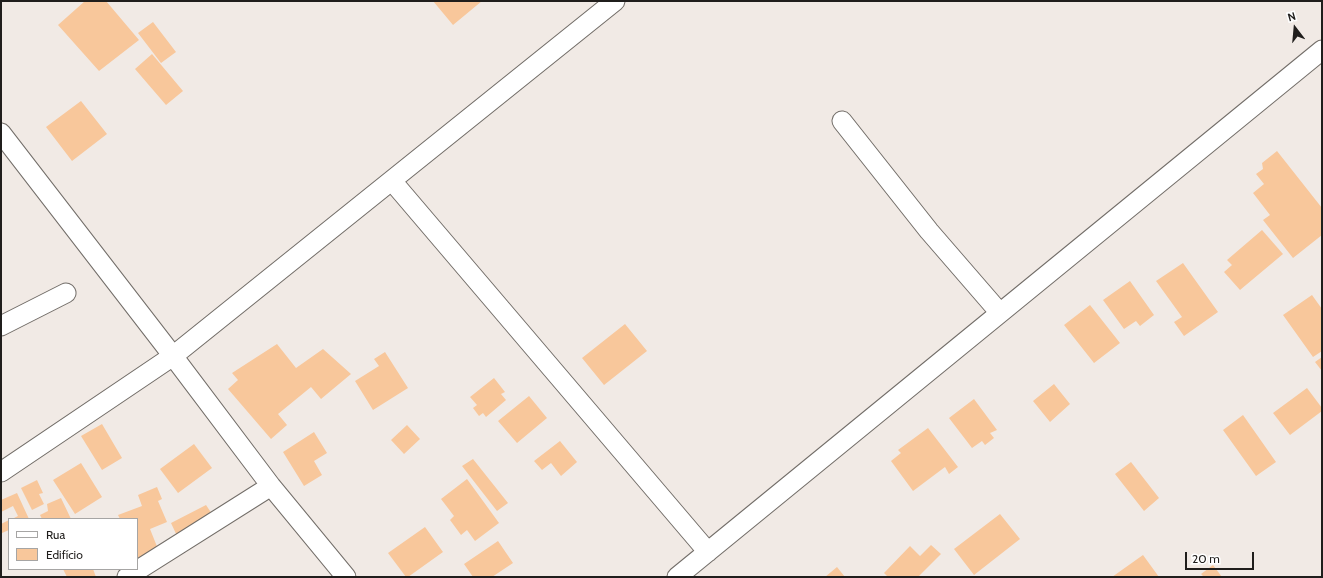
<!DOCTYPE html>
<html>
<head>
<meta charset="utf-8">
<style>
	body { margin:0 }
	#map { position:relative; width:1323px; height:578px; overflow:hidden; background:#f1eae5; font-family:Cabin,sans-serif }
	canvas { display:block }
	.frame { position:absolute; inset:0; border:2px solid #201e1c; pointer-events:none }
	.legend { position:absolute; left:8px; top:518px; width:130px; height:52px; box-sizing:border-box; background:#fff; border:1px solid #a6a5a4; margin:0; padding:5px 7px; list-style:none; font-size:12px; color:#201e1c }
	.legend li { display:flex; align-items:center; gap:8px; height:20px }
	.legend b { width:20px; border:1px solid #a6a5a4 }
	.north { position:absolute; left:1275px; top:8px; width:40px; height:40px; -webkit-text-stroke:3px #fff; paint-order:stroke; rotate:344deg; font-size:11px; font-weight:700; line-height:16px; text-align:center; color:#201e1c }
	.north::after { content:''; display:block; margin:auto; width:14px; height:18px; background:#201e1c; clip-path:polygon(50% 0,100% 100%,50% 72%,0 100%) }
	.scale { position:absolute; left:1185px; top:552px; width:69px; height:18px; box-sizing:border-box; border:2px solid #201e1c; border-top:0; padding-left:5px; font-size:12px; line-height:14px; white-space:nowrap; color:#201e1c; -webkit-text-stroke:3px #fff; paint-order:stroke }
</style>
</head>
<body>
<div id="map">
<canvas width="1323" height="578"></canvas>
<div class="frame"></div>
<ul class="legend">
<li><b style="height:5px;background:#fff"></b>Rua</li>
<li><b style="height:11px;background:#f8c79b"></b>Edifício</li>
</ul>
<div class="north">N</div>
<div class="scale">20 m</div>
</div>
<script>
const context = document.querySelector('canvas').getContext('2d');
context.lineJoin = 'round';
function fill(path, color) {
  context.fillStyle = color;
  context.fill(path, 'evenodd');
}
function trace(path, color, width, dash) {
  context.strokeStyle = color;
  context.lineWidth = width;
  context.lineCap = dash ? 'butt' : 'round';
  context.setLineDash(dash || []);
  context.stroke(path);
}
fill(new Path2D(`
	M 85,1 L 106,1 L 139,40 L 99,71 L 58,25 Z
	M 433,1 L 482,1 L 453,25 Z
	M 153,22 L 176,52 L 161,63 L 138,33 Z
	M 152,54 L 183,91 L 166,105 L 135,69 Z
	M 81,101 L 107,134 L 72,161 L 46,127 Z
	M 1277,151 L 1322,208 L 1322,235 L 1293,258 L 1263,220 L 1270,215 L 1253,193 L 1264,184 L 1256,174 L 1263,169 L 1262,163 Z
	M 1262,230 L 1283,254 L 1240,290 L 1224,272 L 1232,265 L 1227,260 Z
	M 1183,263 L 1218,312 L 1184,336 L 1174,322 L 1182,317 L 1156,281 Z
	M 1130,281 L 1154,315 L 1140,326 L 1136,321 L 1124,329 L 1103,300 Z
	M 1312,295 L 1322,309 L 1322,351 L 1313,357 L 1283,315 Z
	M 1090,305 L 1120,343 L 1094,363 L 1064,325 Z
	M 625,324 L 647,351 L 604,385 L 582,358 Z
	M 277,344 L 296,368 L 323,349 L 351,374 L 321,399 L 311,387 L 278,414 L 287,425 L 271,439 L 228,389 L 238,380 L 232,373 Z
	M 385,352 L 408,388 L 373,410 L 355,381 L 379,366 L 374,359 Z
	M 1322,357 L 1322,371 L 1315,362 Z
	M 494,378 L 505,392 L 501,394 L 506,400 L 486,417 L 483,413 L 479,416 L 473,408 L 477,405 L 470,397 Z
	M 1054,384 L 1070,404 L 1050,422 L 1033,401 Z
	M 1307,388 L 1322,408 L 1322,411 L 1290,435 L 1273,413 Z
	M 529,396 L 547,418 L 517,443 L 498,421 Z
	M 974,399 L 997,430 L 990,433 L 994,438 L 985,445 L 982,441 L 972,448 L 949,418 Z
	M 1243,415 L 1276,462 L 1256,476 L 1223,430 Z
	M 102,424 L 122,458 L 102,470 L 81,436 Z
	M 407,425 L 420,439 L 404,454 L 391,440 Z
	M 928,428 L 958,467 L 949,474 L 945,467 L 913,491 L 891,461 L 901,453 L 898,450 Z
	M 314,432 L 327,453 L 314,461 L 322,475 L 304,486 L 283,452 Z
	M 560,441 L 577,462 L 561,476 L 551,463 L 542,470 L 534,461 Z
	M 194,444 L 212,468 L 178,493 L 160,469 Z
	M 473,459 L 508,503 L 497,511 L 462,466 Z
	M 1131,462 L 1159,498 L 1144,511 L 1115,474 Z
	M 81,463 L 102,497 L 75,514 L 53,480 Z
	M 467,479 L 499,523 L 475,541 L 467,530 L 461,535 L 450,520 L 454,516 L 441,499 Z
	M 37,480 L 43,493 L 39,494 L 44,504 L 32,510 L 21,488 Z
	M 157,487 L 162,499 L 158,501 L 167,522 L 150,529 L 158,549 L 137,558 L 137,519 L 120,519 L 118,515 L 142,506 L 138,495 Z
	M 17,493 L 29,519 L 12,519 L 18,516 L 13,506 L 1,512 L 1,500 Z
	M 61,498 L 71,519 L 42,519 L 40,515 L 48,511 L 47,504 Z
	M 206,505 L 212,514 L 178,538 L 171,523 Z
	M 1000,514 L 1020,539 L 974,575 L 954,549 Z
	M 9,520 L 9,530 L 2,533 L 1,524 Z
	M 425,527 L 443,552 L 408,577 L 406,577 L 388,553 Z
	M 498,541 L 513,563 L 492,577 L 473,577 L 464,564 Z
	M 931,545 L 941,554 L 918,577 L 888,577 L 884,573 L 910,546 L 920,556 Z
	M 1143,555 L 1159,577 L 1112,577 Z
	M 1213,565 L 1222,577 L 1204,577 L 1201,574 Z
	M 837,567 L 845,577 L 825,577 Z
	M 63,569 L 93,569 L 96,577 L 67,577 Z`), '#f8c79b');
const minor = new Path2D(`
	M 842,121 L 929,231 L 1000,313
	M 1,133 L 173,356 L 271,486 L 346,577
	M 392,181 L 708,552
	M 1,326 L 66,293
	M 1,472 L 173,356 L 615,1
	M 127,577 L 271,486
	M 677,577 L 1322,50`);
trace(minor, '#726d68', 21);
trace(minor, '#fff', 19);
</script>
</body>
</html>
